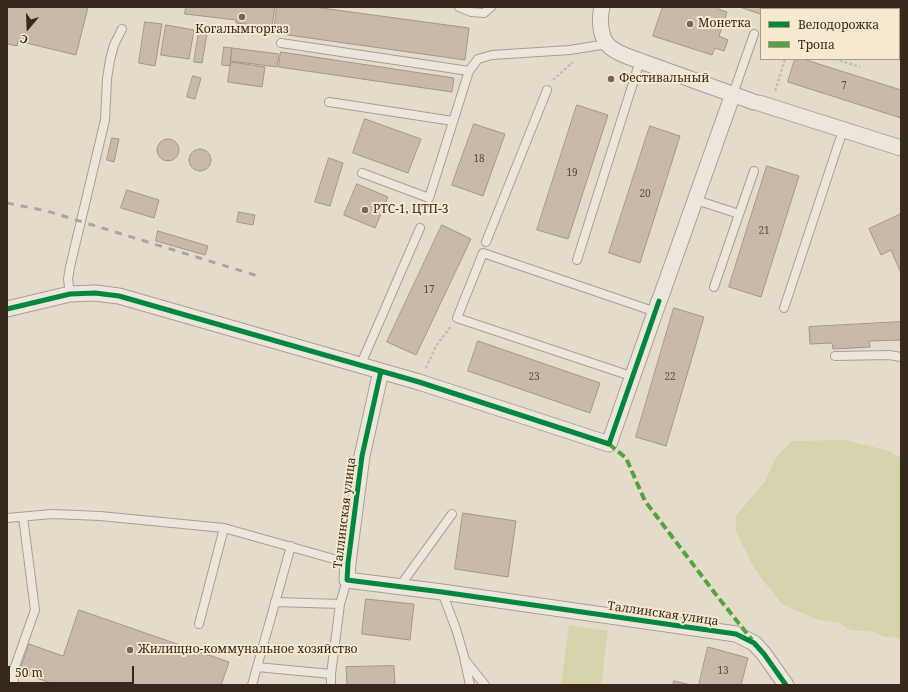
<!DOCTYPE html>
<html>
<head>
<meta charset="utf-8">
<style>
	body { margin:0 }
	#map { position:relative; width:908px; height:692px; overflow:hidden; background:#e4dbca; font-family:"Noto Serif",serif }
	canvas { display:block }
	.frame { position:absolute; inset:0; border:8px solid #37281c; pointer-events:none }
	.legend { position:absolute; left:760px; top:8px; width:140px; height:52px; box-sizing:border-box; background:#f6e9d0; border:1px solid #aa9c88; margin:0; padding:5px 7px; list-style:none; font-size:12px; color:#37281c }
	.legend li { display:flex; align-items:center; gap:8px; height:20px }
	.legend b { width:20px; border:1px solid #aa9c88 }
	.north { position:absolute; left:8px; top:8px; width:40px; height:40px; -webkit-text-stroke:3px #f6e9d0; paint-order:stroke; rotate:199deg; font-size:11px; font-weight:700; line-height:16px; text-align:center; color:#37281c }
	.north::after { content:''; display:block; margin:auto; width:14px; height:18px; background:#37281c; clip-path:polygon(50% 0,100% 100%,50% 72%,0 100%) }
	.scale { position:absolute; left:8px; top:666px; width:126px; height:18px; box-sizing:border-box; border:2px solid #37281c; border-top:0; padding-left:5px; font-size:12px; line-height:14px; white-space:nowrap; color:#37281c; -webkit-text-stroke:3px #f6e9d0; paint-order:stroke }
</style>
</head>
<body>
<div id="map">
<canvas width="908" height="692"></canvas>
<div class="frame"></div>
<ul class="legend">
<li><b style="height:5px;background:#00873e"></b>Велодорожка</li>
<li><b style="height:5px;background:#53a341"></b>Тропа</li>
</ul>
<div class="north">С</div>
<div class="scale">50 m</div>
</div>
<script>
const context = document.querySelector('canvas').getContext('2d');
context.lineJoin = 'round';
function fill(path, color) {
  context.fillStyle = color;
  context.fill(path, 'evenodd');
}
function trace(path, color, width, dash) {
  context.strokeStyle = color;
  context.lineWidth = width;
  context.lineCap = dash ? 'butt' : 'round';
  context.setLineDash(dash || []);
  context.stroke(path);
}
function write(font, color, halo, rows, align = 'center') {
  context.font = font + ' "Noto Serif",serif';
  context.lineWidth = 4;
  context.setLineDash([]);
  context.textBaseline = 'middle';
  context.strokeStyle = halo;
  context.fillStyle = color;
  for (const [text, x, y, turn = 0] of rows) {
    context.save();
    context.translate(x, y);
    context.rotate((+turn || 0) * Math.PI / 180);
    context.textAlign = isNaN(turn) ? turn : align;
    if (halo) context.strokeText(text, 0, 0);
    context.fillText(text, 0, 0);
    context.restore();
  }
}
fill(new Path2D(`
	M 845,440 L 889,451 L 901,458 L 900,638 L 884,637 L 875,632 L 851,630 L 839,623 L 818,620 L 782,604 L 762,579 L 751,562 L 736,532 L 736,516 L 765,481 L 777,456 L 792,441 Z
	M 569,625 L 608,631 L 601,685 L 561,685 Z`), '#d5d3ac');
const building = new Path2D(`
	M 7,7 L 88,7 L 76,55 L 18,41 L 17,46 L 7,44 Z
	M 186,7 L 275,7 L 272,27 L 236,23 L 236,20 L 185,14 Z
	M 277,7 L 314,7 L 469,28 L 465,60 L 274,33 Z
	M 663,7 L 718,7 L 718,9 L 727,12 L 719,36 L 728,40 L 724,51 L 715,48 L 712,55 L 653,36 Z
	M 740,7 L 767,7 L 766,9 L 761,9 L 761,14 Z
	M 818,7 L 843,7 L 842,9 L 817,9 Z
	M 145,22 L 162,24 L 155,66 L 139,63 Z
	M 166,25 L 194,30 L 189,59 L 161,55 Z
	M 199,32 L 207,34 L 202,63 L 194,62 Z
	M 224,47 L 232,48 L 230,66 L 222,65 Z
	M 232,48 L 279,54 L 277,67 L 231,61 Z
	M 281,52 L 454,78 L 452,92 L 279,67 Z
	M 795,59 L 803,59 L 901,90 L 901,118 L 788,82 Z
	M 231,62 L 265,67 L 262,87 L 228,82 Z
	M 193,76 L 201,78 L 195,99 L 187,97 Z
	M 577,105 L 608,115 L 568,239 L 537,230 Z
	M 365,119 L 421,139 L 408,173 L 353,153 Z
	M 474,124 L 505,134 L 483,196 L 452,185 Z
	M 650,126 L 680,136 L 640,263 L 609,253 Z
	M 112,138 L 119,139 L 114,162 L 107,160 Z
	M157 150a11 11 0 1 1 22 0a11 11 0 1 1-22 0Z
	M189 160a11 11 0 1 1 22 0a11 11 0 1 1-22 0Z
	M 329,158 L 343,163 L 330,206 L 315,202 Z
	M 767,166 L 799,176 L 761,297 L 729,287 Z
	M 357,184 L 388,197 L 375,228 L 344,215 Z
	M 127,190 L 159,200 L 154,218 L 121,208 Z
	M 239,212 L 255,215 L 253,225 L 237,222 Z
	M 901,214 L 901,273 L 891,250 L 881,255 L 869,229 Z
	M 442,225 L 471,239 L 416,355 L 387,342 Z
	M 158,231 L 208,246 L 205,255 L 156,241 Z
	M 674,308 L 704,317 L 666,446 L 636,437 Z
	M 901,322 L 901,340 L 869,341 L 870,347 L 833,349 L 832,343 L 810,344 L 809,327 Z
	M 478,341 L 600,383 L 590,413 L 468,371 Z
	M 463,513 L 516,521 L 508,577 L 455,569 Z
	M 366,599 L 414,604 L 410,640 L 362,634 Z
	M 79,610 L 229,662 L 221,685 L 57,685 L 19,672 L 29,644 L 63,656 Z
	M 708,647 L 748,658 L 741,685 L 699,685 Z
	M 394,666 L 395,685 L 347,685 L 346,667 Z
	M 674,681 L 691,685 L 673,685 Z`);
fill(building, '#c8b9ab');
trace(building, '#a4968a', 1);
const service = new Path2D(`
	M 459,7 L 471,12 L 484,13 L 491,7
	M 865,9 L 865,7
	M 899,32 L 901,26
	M 281,43 L 469,71
	M 733,94 L 754,34
	M 329,102 L 453,121
	M 362,173 L 429,198 L 469,71 L 478,59 L 492,55 L 570,50 L 607,44
	M 696,200 L 739,214
	M 486,242 L 547,90
	M 577,260 L 640,61
	M 714,287 L 754,171
	M 70,294 L 68,279 L 70,267 L 105,120 L 107,79 L 110,60 L 114,45 L 122,29
	M 784,308 L 843,130
	M 835,356 L 889,355 L 901,357
	M 361,364 L 420,228
	M 634,377 L 457,318 L 483,253 L 656,312
	M 7,518 L 52,514 L 100,516 L 224,528 L 348,563
	M 400,586 L 452,514
	M 442,592 L 456,629 L 465,660 L 485,685
	M 275,602 L 340,604
	M 199,624 L 224,528
	M 465,662 L 470,685
	M 257,667 L 331,674
	M 15,685 L 12,675 L 35,610 L 23,517
	M 252,685 L 291,546
	M 331,685 L 331,674 L 340,604 L 347,580`);
const minor = new Path2D(`
	M 602,7 C 599,18 600,35 607,44 C 612,50 621,54 629,57 L 754,102
	M 759,103 L 901,148
	M 660,299 L 733,94
	M 7,309 L 70,294 L 95,293 L 119,296 L 419,382 L 609,444 L 659,301
	M 381,371 L 362,456 L 348,563 L 347,580 L 442,592 L 736,634 L 754,643 L 764,654 L 786,685`);
trace(service, '#a9a094', 10);
trace(minor, '#a9a094', 17);
trace(new Path2D(`
	M 835,59 L 860,67
	M 553,80 L 573,62
	M 775,91 L 785,59
	M 426,368 L 436,346 L 451,326`), '#c4bdb4', 2.5, [3, 2]);
trace(service, '#ece6dc', 8);
trace(minor, '#ece6dc', 15);
trace(new Path2D(`
	M 7,203 L 47,211 L 258,276`), '#aaa59d', 3, [7, 7]);
trace(new Path2D(`
	M 609,444 L 626,458 L 645,501 L 714,592 L 752,640`), '#53a341', 4, [8, 4]);
trace(new Path2D(`
	M 7,309 L 70,294 L 95,293 L 119,296 L 419,382 L 609,444 L 659,301
	M 381,371 L 362,456 L 348,563 L 347,580 L 442,592 L 736,634 L 754,643 L 764,654 L 786,685`), '#00873e', 5);
for (const [x, y, r, color] of [
	[242,17,4,"#746759"],
	[690,24,4,"#746759"],
	[611,79,4,"#746759"],
	[365,210,4,"#746759"],
	[130,650,4,"#746759"]
]) {
  const dot = new Path2D();
  dot.arc(x, y, r, 0, 2 * Math.PI);
  context.fillStyle = color;
  context.fill(dot);
  trace(dot, '#f6e9d0', 1.5);
}
write('10px', '#5b4c40', null, [
	["7",844,86],
	["18",479,159],
	["19",572,173],
	["20",645,194],
	["21",764,231],
	["17",429,290],
	["23",534,377],
	["22",670,377],
	["13",723,671]
]);
write('12px', '#37281c', '#f6e9d0', [
	["Монетка",698,24],
	["Когалымгоргаз",242,30,"center"],
	["Фестивальный",619,79],
	["РТС-1, ЦТП-3",373,210],
	["Жилищно-коммунальное хозяйство",138,650]
], 'left');
write('12px', '#37281c', '#f6e9d0', [
	["Таллинская улица",345,513,-83],
	["Таллинская улица",663,614,8]
]);
</script>
</body>
</html>
